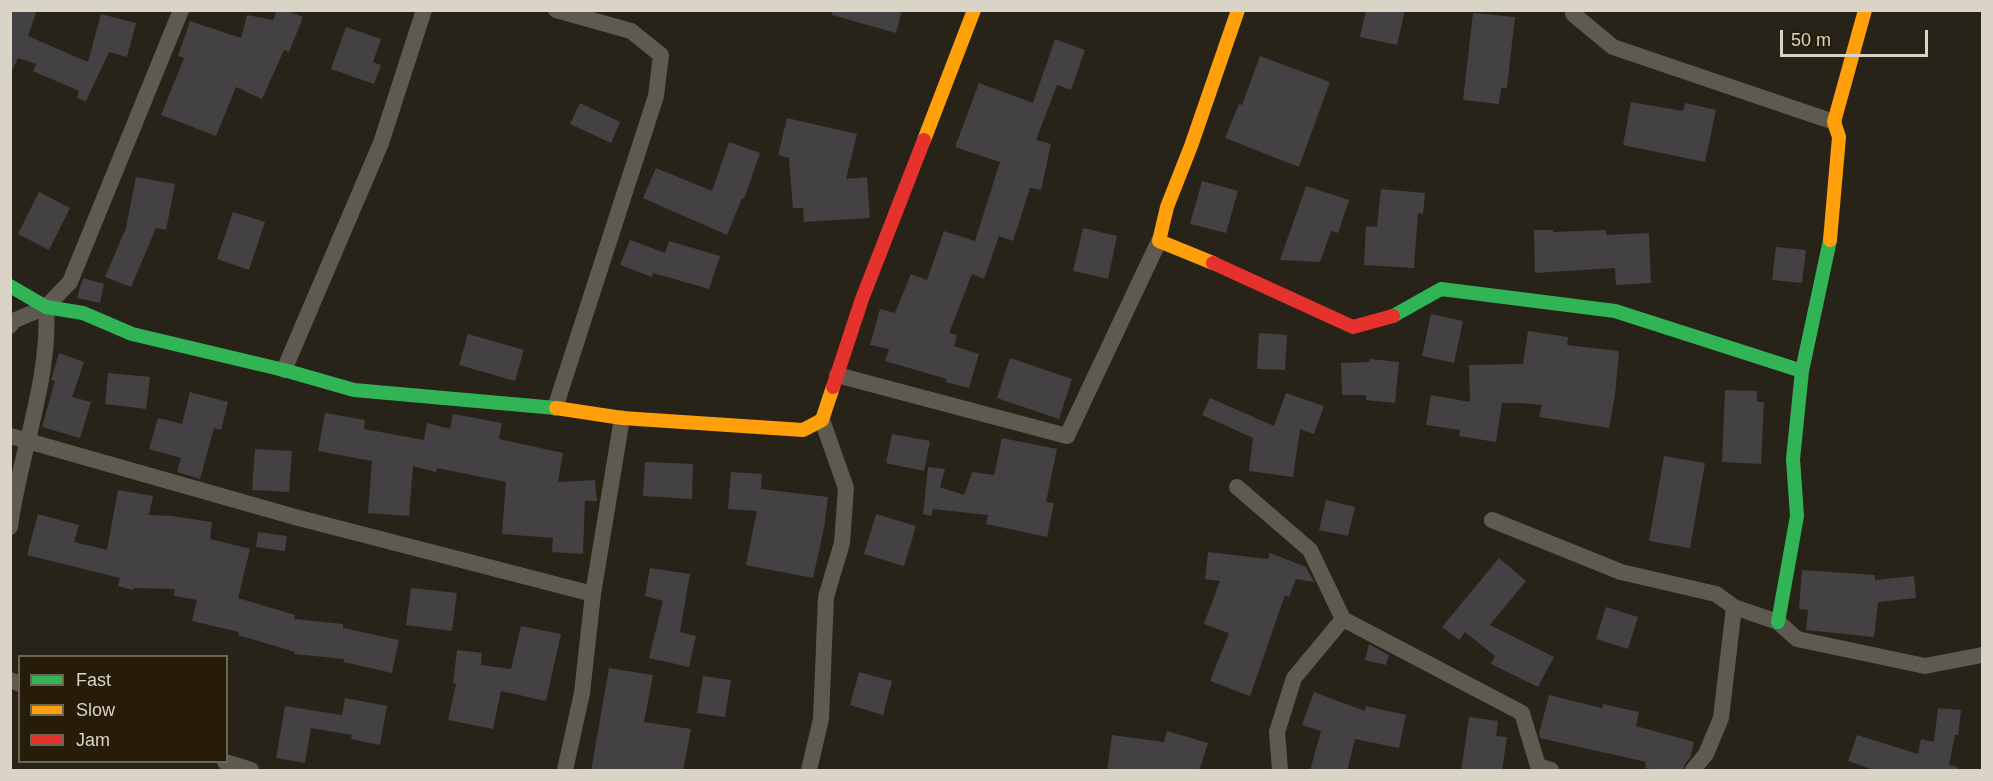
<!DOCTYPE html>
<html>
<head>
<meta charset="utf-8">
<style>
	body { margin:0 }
	#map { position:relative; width:1993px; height:781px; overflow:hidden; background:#282318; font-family:Arial,sans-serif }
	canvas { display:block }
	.frame { position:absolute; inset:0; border:12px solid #dad4c7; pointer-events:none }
	.legend { position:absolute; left:18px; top:655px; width:210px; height:108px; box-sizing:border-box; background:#261c08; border:2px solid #6e6654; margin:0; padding:8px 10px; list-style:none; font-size:18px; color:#dad4c7 }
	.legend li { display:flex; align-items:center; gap:12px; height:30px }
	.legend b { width:30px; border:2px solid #6e6654 }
	.scale { position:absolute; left:1780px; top:30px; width:148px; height:27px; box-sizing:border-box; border:3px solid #dad4c7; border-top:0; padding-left:8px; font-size:18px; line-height:21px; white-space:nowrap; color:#dad4c7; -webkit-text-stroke:4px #261c08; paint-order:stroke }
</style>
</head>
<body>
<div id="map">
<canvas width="1993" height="781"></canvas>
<div class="frame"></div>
<ul class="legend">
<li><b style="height:8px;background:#30b455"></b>Fast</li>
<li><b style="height:8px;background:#ff9f0a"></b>Slow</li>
<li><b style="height:8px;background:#e5322d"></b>Jam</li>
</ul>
<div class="scale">50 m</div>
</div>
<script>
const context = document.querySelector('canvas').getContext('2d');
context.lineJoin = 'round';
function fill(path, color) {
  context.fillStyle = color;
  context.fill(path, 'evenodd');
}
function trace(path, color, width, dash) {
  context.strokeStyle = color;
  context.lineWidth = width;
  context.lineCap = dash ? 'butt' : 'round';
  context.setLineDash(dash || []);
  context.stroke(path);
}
fill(new Path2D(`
	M 10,10 L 37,10 L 28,36 L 88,62 L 101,14 L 136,23 L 127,57 L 109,52 L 86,101 L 77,98 L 79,91 L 33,71 L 36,64 L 18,58 L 10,75 Z
	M 277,10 L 286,10 L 303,17 L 289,52 L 284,50 L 262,99 L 236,87 L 216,136 L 161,115 L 184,58 L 178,56 L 190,21 L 241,38 L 247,15 L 273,20 Z
	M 832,10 L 902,10 L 896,33 L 832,15 Z
	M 1366,10 L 1405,10 L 1397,45 L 1360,37 Z
	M 1473,13 L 1515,17 L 1507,88 L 1501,88 L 1499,104 L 1463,100 Z
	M 346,27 L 381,39 L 373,62 L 381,65 L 374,84 L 331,69 Z
	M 1055,39 L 1085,50 L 1071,90 L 1057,85 L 1036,140 L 1051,144 L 1041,190 L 1030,188 L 1013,241 L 999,236 L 984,279 L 972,274 L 949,333 L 957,335 L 954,346 L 979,354 L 969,388 L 946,382 L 947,379 L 885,361 L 889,349 L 870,345 L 880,309 L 895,313 L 911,274 L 927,280 L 944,231 L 975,241 L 1000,162 L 955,147 L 979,83 L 1033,103 Z
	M 1260,56 L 1330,82 L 1299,167 L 1225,138 L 1239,104 L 1242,105 Z
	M 1631,102 L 1683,111 L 1685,103 L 1716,110 L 1705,162 L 1623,145 Z
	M 580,103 L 620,122 L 611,143 L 570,124 Z
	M 787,118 L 857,134 L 846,179 L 867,177 L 870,218 L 804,222 L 803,208 L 793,208 L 789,158 L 778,155 Z
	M 729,142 L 760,153 L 744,199 L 742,198 L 727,235 L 643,198 L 656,168 L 712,191 Z
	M 136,177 L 175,184 L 166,230 L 156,228 L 131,287 L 105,277 L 126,228 Z
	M 1202,181 L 1238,191 L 1226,233 L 1190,224 Z
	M 1306,186 L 1349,200 L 1338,233 L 1331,231 L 1320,262 L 1280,260 Z
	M 1381,189 L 1425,193 L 1423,214 L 1418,213 L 1414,268 L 1364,265 L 1366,226 L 1377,227 Z
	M 39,192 L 70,208 L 49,250 L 18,234 Z
	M 233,212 L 265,222 L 249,270 L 217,259 Z
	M 1083,228 L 1117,236 L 1108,279 L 1073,271 Z
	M 1534,230 L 1553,230 L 1553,232 L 1606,230 L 1606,235 L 1649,233 L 1651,283 L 1616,285 L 1615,268 L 1535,273 Z
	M 630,240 L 665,253 L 669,241 L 720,256 L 709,289 L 653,273 L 652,277 L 620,265 Z
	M 1776,247 L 1806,250 L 1802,283 L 1772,280 Z
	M 83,278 L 104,284 L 100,303 L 77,298 Z
	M 1431,314 L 1463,321 L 1454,363 L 1422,356 Z
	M 1528,331 L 1568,337 L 1567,345 L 1619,351 L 1615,395 L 1609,428 L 1539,417 L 1542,405 L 1519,403 L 1502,403 L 1496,442 L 1459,436 L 1460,430 L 1426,425 L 1431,395 L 1470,402 L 1469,365 L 1523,364 Z
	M 1259,333 L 1287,335 L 1285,370 L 1257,369 Z
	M 468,334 L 524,350 L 515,381 L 459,365 Z
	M 59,353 L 84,362 L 72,397 L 91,402 L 80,438 L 42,427 L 55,381 L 51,380 Z
	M 1010,358 L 1072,379 L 1059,419 L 997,398 Z
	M 1370,359 L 1399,362 L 1395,403 L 1366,400 L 1366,395 L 1342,395 L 1341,363 L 1369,362 Z
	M 108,373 L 150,377 L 146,409 L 105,404 Z
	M 1725,390 L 1757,391 L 1757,402 L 1764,402 L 1761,464 L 1722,462 Z
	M 190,392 L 228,402 L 221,430 L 214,428 L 200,479 L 177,472 L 181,458 L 149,449 L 158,418 L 182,424 Z
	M 1286,393 L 1324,406 L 1314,434 L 1300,429 L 1293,477 L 1249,471 L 1253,438 L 1202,415 L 1210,398 L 1274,426 Z
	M 325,413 L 365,420 L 364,429 L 424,440 L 427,423 L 450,429 L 453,414 L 502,423 L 499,439 L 563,453 L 558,482 L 595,480 L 597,501 L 585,501 L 583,554 L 552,552 L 553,538 L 502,534 L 506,482 L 437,468 L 436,472 L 413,466 L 409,516 L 368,513 L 372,461 L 318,451 Z
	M 892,434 L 930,441 L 924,471 L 886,463 Z
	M 1002,438 L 1057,449 L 1046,502 L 1054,503 L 1047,537 L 986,524 L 988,515 L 933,509 L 931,516 L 923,514 L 928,467 L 945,469 L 940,487 L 964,495 L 972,472 L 994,475 Z
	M 255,449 L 292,451 L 289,492 L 252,490 Z
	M 1664,456 L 1705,463 L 1690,548 L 1649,541 Z
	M 645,462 L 693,464 L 692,499 L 643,496 Z
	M 731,472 L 762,474 L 761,489 L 828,497 L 824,528 L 813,578 L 746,565 L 757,511 L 728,509 Z
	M 118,490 L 153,496 L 149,515 L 172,516 L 212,522 L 210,539 L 250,549 L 238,598 L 295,615 L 294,619 L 343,624 L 343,628 L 399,640 L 392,673 L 344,662 L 344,659 L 294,654 L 295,652 L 238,635 L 239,632 L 192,621 L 197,600 L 174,596 L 175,589 L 134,588 L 133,590 L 118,586 L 120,578 L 27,555 L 38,514 L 79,525 L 74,542 L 107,550 Z
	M 1326,500 L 1355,507 L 1348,536 L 1319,530 Z
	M 876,514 L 916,526 L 904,566 L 864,554 Z
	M 258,532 L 287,536 L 285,551 L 256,547 Z
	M 1208,552 L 1268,559 L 1270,553 L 1306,567 L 1314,582 L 1296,579 L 1289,597 L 1285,595 L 1250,696 L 1210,681 L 1229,633 L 1204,624 L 1220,581 L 1205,579 Z
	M 1499,558 L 1526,581 L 1490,625 L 1554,657 L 1538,687 L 1491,664 L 1495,656 L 1465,632 L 1459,640 L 1442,627 Z
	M 650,568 L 690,574 L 680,632 L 696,636 L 689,667 L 649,658 L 663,601 L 645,596 Z
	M 1802,570 L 1875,575 L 1875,580 L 1914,576 L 1916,598 L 1878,602 L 1874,637 L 1806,630 L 1808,610 L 1799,609 Z
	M 411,588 L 457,593 L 452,631 L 406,625 Z
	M 1606,607 L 1638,617 L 1628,649 L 1596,639 Z
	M 521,626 L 561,634 L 546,701 L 501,691 L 493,729 L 448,720 L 456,684 L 453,683 L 457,650 L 482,653 L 481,665 L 511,669 Z
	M 1369,644 L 1389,655 L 1386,665 L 1365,660 Z
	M 609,668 L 653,675 L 644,722 L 691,729 L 683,771 L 591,771 Z
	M 859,672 L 892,681 L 883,715 L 850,705 Z
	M 703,676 L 731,680 L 725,717 L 697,713 Z
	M 1314,692 L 1365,711 L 1366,706 L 1406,715 L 1399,748 L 1355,739 L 1347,771 L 1310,771 L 1321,731 L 1302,725 Z
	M 1549,695 L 1602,708 L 1603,704 L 1639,712 L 1636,726 L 1694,742 L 1690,758 L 1685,764 L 1683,771 L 1655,771 L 1645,768 L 1646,762 L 1540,738 L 1539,734 Z
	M 345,698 L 387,706 L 380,745 L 351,739 L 352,735 L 311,728 L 305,763 L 276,758 L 285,706 L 342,715 Z
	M 1938,708 L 1961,710 L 1958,735 L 1955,735 L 1949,765 L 1958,767 L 1957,771 L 1877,771 L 1848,761 L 1857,735 L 1918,754 L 1921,739 L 1934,742 Z
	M 1469,717 L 1498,721 L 1496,736 L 1507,737 L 1502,771 L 1461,771 Z
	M 1167,731 L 1208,743 L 1199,771 L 1107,771 L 1112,735 L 1164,742 Z`), '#434143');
trace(new Path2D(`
	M 1573,10 L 1573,14 L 1613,47 L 1834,122
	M 10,326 L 13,321 L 46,307 L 70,282 L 181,10
	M 284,370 L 381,143 L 424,10
	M 837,375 L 1067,436 L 1159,241
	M 555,408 L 656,96 L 661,55 L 631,31 L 556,10
	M 10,436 L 295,517 L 593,594
	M 1237,487 L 1310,550 L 1343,619
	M 1492,520 L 1621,572 L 1716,594 L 1734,607 L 1778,622 L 1797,639 L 1925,666 L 1982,655
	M 10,527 C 19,456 51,379 46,307
	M 10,680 L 20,684
	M 225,762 L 251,770
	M 565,770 L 582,693 L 593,594 L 622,418
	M 809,770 L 821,719 L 826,597 L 842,543 L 846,488 L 822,420
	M 1280,770 L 1277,732 L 1294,678 L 1343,619 L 1522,713 L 1538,766 L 1551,770
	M 1693,770 L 1706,754 L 1721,718 L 1734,607`), '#5e5a52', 16);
trace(new Path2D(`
	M 10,286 L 46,307 L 83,313 L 132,334 L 284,370 L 354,390 L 556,408
	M 1393,316 L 1441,289 L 1615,311 L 1802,371
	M 1778,622 L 1797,516 L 1793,459 L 1802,371 L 1830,240`), '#30b455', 14);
trace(new Path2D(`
	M 924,140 L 974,10
	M 1830,240 L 1839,137 L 1834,122 L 1865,10
	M 1213,263 L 1159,241 L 1167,207 L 1191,146 L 1238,10
	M 556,408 L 622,418 L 803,430 L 822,420 L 833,387`), '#ff9f0a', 14);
trace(new Path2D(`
	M 1213,263 L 1353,327 L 1393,316
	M 833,387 L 862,299 L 924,140`), '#e5322d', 14);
</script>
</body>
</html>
